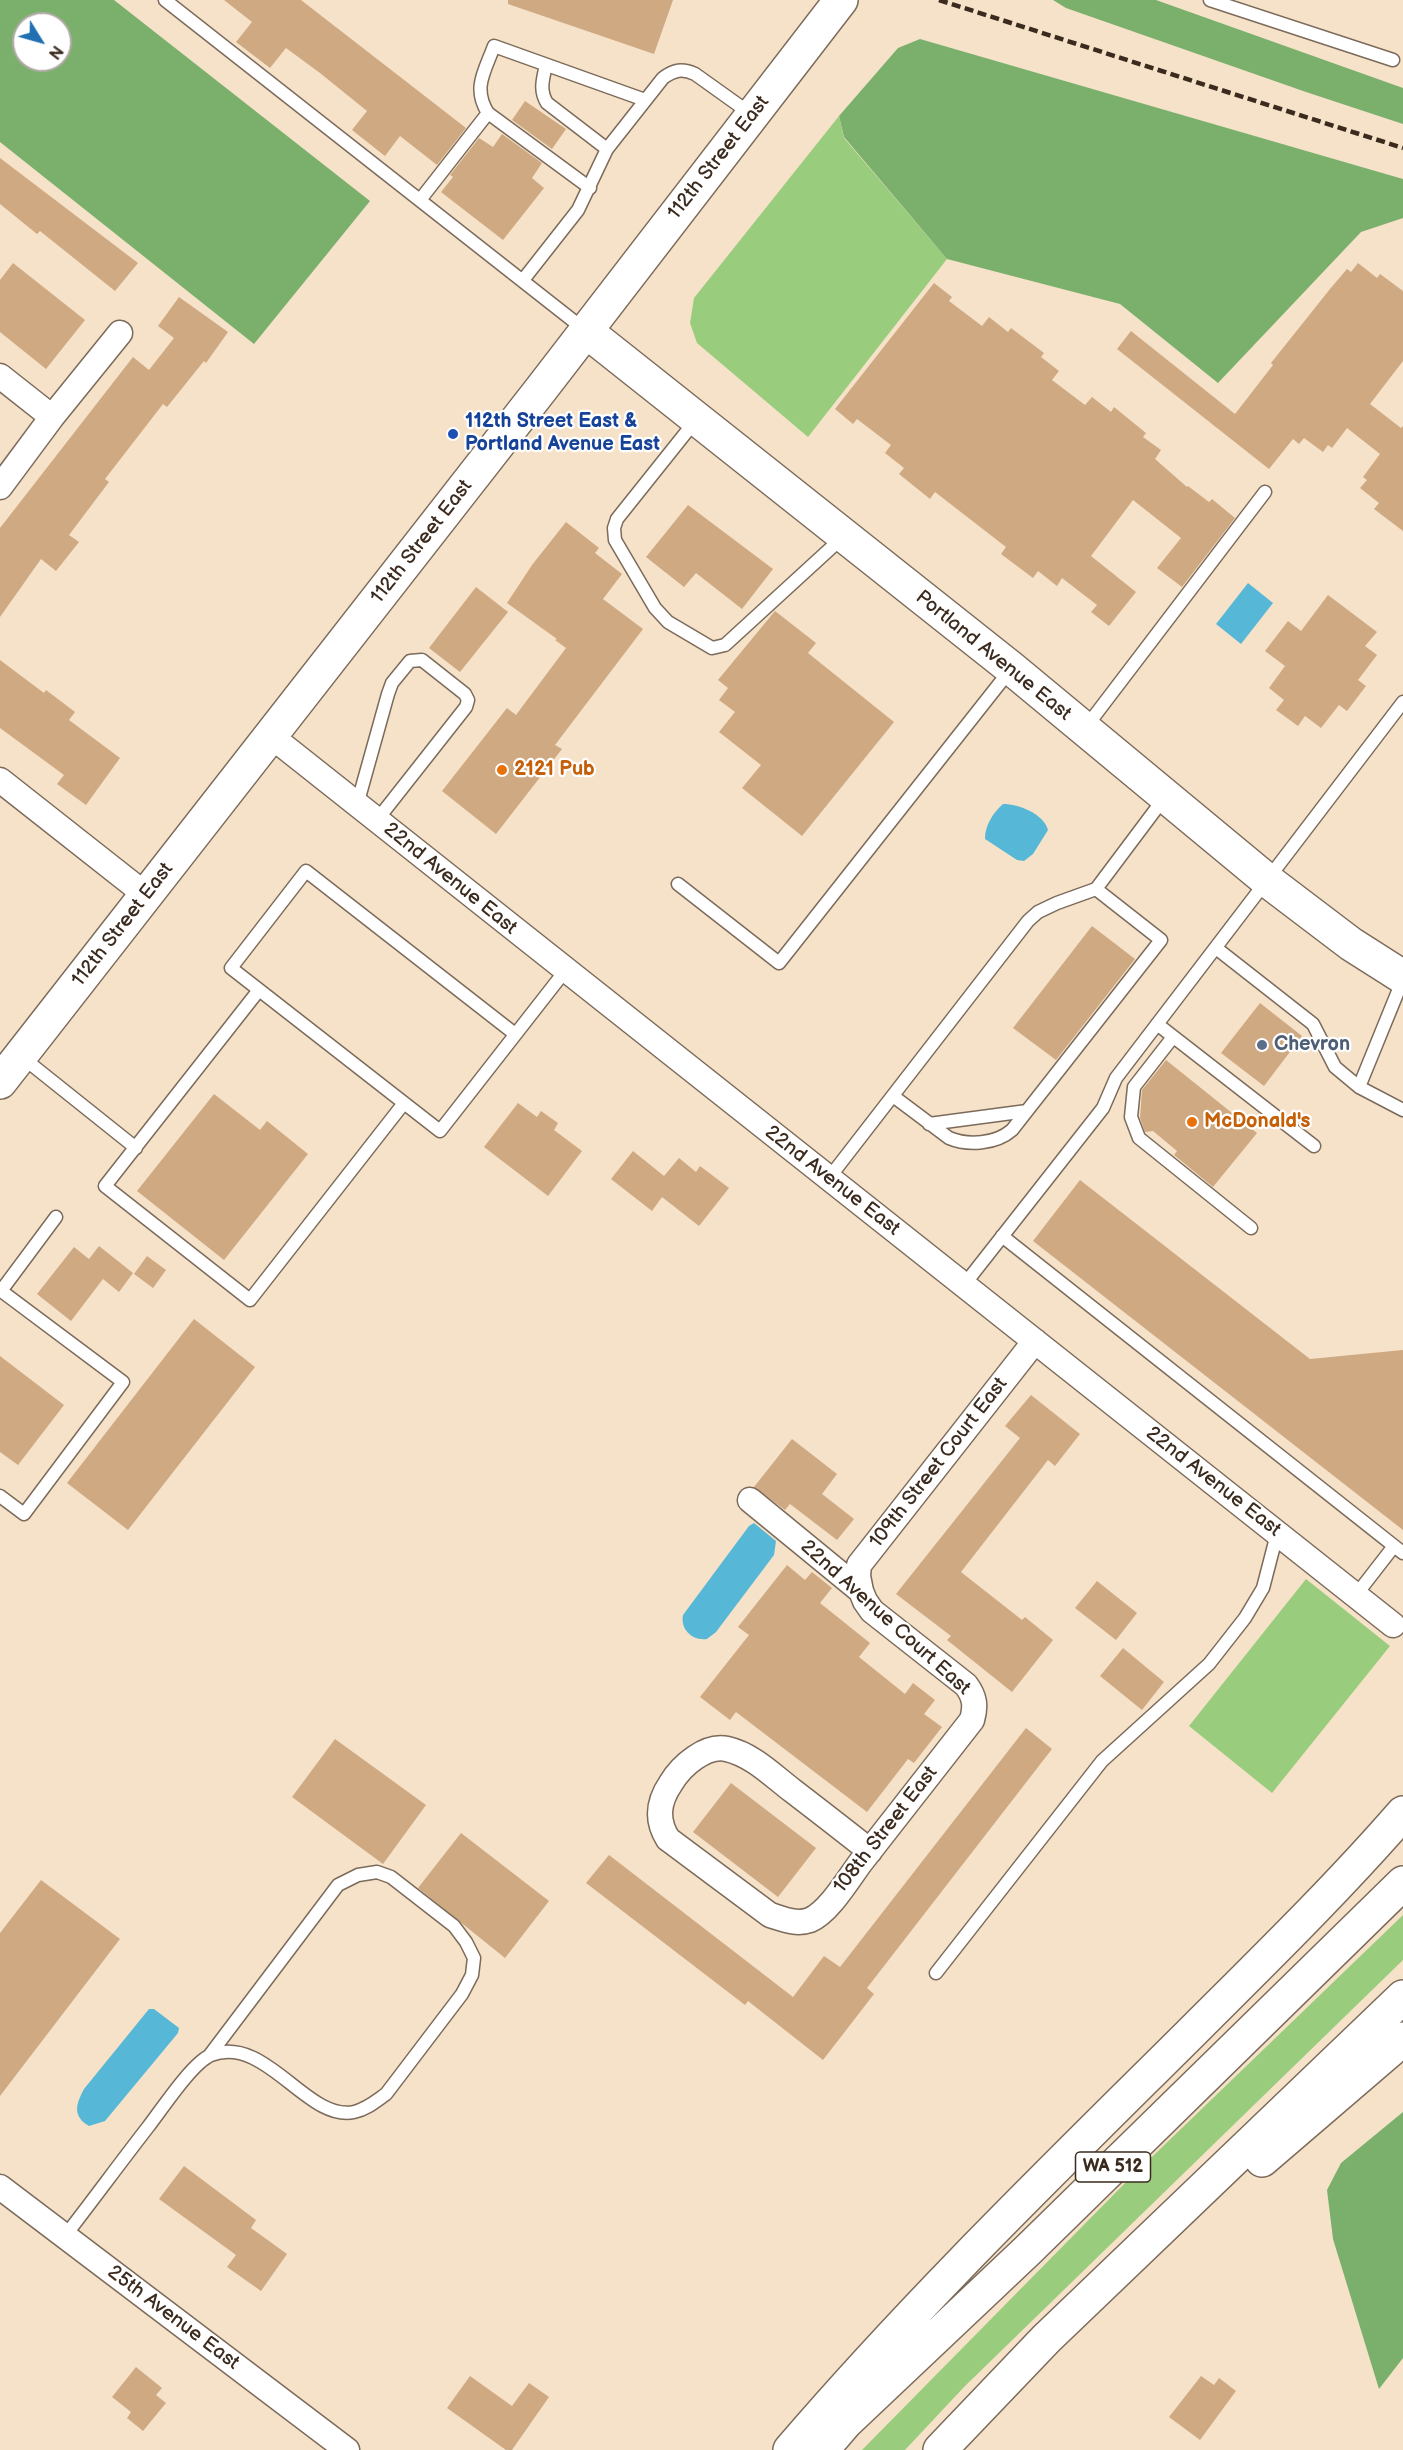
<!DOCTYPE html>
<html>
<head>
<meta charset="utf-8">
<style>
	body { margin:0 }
	#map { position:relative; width:1403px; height:2450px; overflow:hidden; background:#f5e2c9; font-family:"Balsamiq Sans",sans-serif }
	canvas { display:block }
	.north { position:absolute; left:12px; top:12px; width:60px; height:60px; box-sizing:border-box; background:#fff; border:2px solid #b1aaa5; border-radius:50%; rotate:127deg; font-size:16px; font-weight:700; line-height:24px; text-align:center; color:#3b2a1e }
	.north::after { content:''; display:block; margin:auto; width:21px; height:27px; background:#1f6fb2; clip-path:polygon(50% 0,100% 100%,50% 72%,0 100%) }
</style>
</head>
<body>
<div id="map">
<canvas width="1403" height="2450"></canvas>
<div class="north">N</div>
</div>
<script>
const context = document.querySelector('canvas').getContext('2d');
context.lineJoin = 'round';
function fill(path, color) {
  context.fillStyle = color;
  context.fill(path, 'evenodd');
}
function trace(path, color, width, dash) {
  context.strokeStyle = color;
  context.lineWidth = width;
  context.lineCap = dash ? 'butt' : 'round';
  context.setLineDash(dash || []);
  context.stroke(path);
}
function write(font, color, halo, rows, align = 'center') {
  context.font = font + ' "Balsamiq Sans",sans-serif';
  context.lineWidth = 4.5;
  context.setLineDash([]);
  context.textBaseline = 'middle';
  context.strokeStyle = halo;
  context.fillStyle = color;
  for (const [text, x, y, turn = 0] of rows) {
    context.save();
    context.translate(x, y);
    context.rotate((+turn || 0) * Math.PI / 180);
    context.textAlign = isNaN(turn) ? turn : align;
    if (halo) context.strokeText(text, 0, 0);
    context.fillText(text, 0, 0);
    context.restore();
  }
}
fill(new Path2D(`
	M 839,116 L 844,138 L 947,259 L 808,437 L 697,343 L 690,323 L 694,298 Z
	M 1306,1579 L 1390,1646 L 1272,1793 L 1189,1726 Z
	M 1403,1915 L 1403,1960 L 964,2387 L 905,2450 L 862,2450 L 1128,2180 Z`), '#99cd7d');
fill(new Path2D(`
	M 0,0 L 114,0 L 370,201 L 254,344 L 0,142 ZM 24,24 L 60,24 L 60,60 L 24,60 Z
	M 1053,0 L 1156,0 L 1403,88 L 1403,124 L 1306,92 L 1066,8 Z
	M 920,39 L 1403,179 L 1403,218 L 1361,232 L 1218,383 L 1120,304 L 947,259 L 844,137 L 839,116 L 898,48 Z
	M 1403,2112 L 1403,2358 L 1379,2389 L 1333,2239 L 1327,2190 L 1341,2163 Z`), '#7ab06c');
fill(new Path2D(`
	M 1248,583 L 1273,603 L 1241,644 L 1216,624 Z
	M 1003,804 C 1019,804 1044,814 1048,830 L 1033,854 L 1024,861 L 1017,860 L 985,839 C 985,825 993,813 1003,804 Z
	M 754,1523 L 776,1541 L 774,1555 L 716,1632 L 707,1639 C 693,1641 680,1630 683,1615 L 749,1526 Z
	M 149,2009 L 154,2009 L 179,2028 L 178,2033 L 105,2121 L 89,2126 C 72,2116 76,2104 84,2089 Z`), '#57b7d6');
fill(new Path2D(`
	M 224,0 L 301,0 L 466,128 L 437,165 L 400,136 L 385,156 L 352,130 L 367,111 L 320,73 L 286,48 L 270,68 L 236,42 L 252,22 Z
	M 508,0 L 673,0 L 654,54 L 508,4 Z
	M 525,101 L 566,129 L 552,149 L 512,120 Z
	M 502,134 L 542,163 L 532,178 L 544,188 L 503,240 L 441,192 L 453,177 L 450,175 L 479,138 L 493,147 Z
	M 0,158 L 138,263 L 115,291 L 40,231 L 37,234 L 0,204 Z
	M 13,263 L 85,320 L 46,369 L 0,332 L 0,280 Z
	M 1358,263 L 1377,278 L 1380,274 L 1403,291 L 1403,361 L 1370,404 L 1401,428 L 1403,426 L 1403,531 L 1374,509 L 1379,503 L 1360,488 L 1367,480 L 1363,477 L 1380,454 L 1347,428 L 1332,448 L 1328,445 L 1323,452 L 1304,438 L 1299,444 L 1293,439 L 1269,469 L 1117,349 L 1131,331 L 1235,414 L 1273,365 L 1271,363 L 1330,289 L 1347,269 L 1351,272 Z
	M 934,283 L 952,297 L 949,301 L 982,326 L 989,317 L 1008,332 L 1011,328 L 1044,353 L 1041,357 L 1059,371 L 1052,380 L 1085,405 L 1092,397 L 1111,412 L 1114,407 L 1146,433 L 1143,437 L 1161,450 L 1155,459 L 1187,487 L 1188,486 L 1209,502 L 1212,499 L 1235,518 L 1182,587 L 1157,568 L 1181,538 L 1133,500 L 1091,556 L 1136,592 L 1109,626 L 1091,612 L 1097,605 L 1062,578 L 1057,586 L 1038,571 L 1033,578 L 1001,554 L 1006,547 L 935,492 L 930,499 L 899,474 L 904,468 L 885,453 L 891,445 L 857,419 L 853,424 L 835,409 Z
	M 179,297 L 228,332 L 206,363 L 204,361 L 167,407 L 163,404 L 105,479 L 109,482 L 69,535 L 79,542 L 56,571 L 41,559 L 0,617 L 0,528 L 133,357 L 149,370 L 174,338 L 158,326 Z
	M 688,505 L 773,569 L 742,609 L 696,573 L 684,587 L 646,557 Z
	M 566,522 L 599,548 L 595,553 L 622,574 L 603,599 L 643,629 L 555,745 L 562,749 L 496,834 L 442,791 L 507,708 L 516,715 L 566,648 L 555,640 L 557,639 L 507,603 L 532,565 Z
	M 476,587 L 508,612 L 460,672 L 429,648 Z
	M 1328,595 L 1377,632 L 1365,646 L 1377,655 L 1358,680 L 1366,686 L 1347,711 L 1339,705 L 1321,728 L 1305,716 L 1298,726 L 1276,710 L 1284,700 L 1269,688 L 1285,666 L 1265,651 L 1288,621 L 1301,631 Z
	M 775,611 L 816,643 L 808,653 L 894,722 L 802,836 L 742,788 L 761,765 L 719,732 L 735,712 L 719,700 L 728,688 L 718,680 Z
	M 0,660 L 44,693 L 46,690 L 75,712 L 69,720 L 120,758 L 86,805 L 57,784 L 64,775 L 0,728 Z
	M 1092,926 L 1135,959 L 1056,1060 L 1013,1028 Z
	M 1260,1003 L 1302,1036 L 1264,1086 L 1221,1053 Z
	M 1166,1060 L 1257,1133 L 1213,1187 L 1174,1155 L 1177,1151 L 1153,1131 L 1145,1132 L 1140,1118 L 1142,1090 Z
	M 214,1094 L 260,1130 L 267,1121 L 308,1154 L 224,1260 L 137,1191 Z
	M 518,1103 L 537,1117 L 541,1111 L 558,1123 L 554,1130 L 582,1151 L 548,1196 L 484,1147 Z
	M 633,1151 L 664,1176 L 679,1158 L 696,1172 L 700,1166 L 729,1188 L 699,1226 L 662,1197 L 652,1211 L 611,1179 Z
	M 1080,1180 L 1310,1359 L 1403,1350 L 1403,1530 L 1033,1241 Z
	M 99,1246 L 133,1273 L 119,1292 L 103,1279 L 71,1321 L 37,1294 L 74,1247 L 89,1259 Z
	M 147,1256 L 166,1270 L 153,1288 L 134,1274 Z
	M 194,1319 L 255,1367 L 128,1530 L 67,1483 Z
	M 0,1356 L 64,1405 L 18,1465 L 0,1452 Z
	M 1031,1395 L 1080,1434 L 1055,1466 L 1048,1460 L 961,1572 L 1022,1620 L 1025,1617 L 1053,1640 L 1012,1692 L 947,1640 L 951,1636 L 896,1594 L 1020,1438 L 1005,1426 Z
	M 792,1439 L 837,1474 L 822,1494 L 854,1519 L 837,1540 L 790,1504 L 785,1510 L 754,1487 Z
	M 787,1565 L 805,1580 L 812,1572 L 832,1588 L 820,1603 L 870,1643 L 859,1657 L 905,1694 L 913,1683 L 935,1700 L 924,1714 L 942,1727 L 914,1763 L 908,1759 L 867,1812 L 736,1712 L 730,1720 L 700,1697 L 749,1635 L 738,1627 Z
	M 1097,1581 L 1137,1613 L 1116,1640 L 1075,1608 Z
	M 1123,1648 L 1164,1682 L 1142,1710 L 1100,1676 Z
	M 1026,1728 L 1052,1749 L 867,1988 L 874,1994 L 823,2060 L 748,2001 L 745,2005 L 586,1883 L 609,1855 L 793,1997 L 824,1956 L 840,1967 Z
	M 335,1739 L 426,1805 L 383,1864 L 292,1797 Z
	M 731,1783 L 816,1848 L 778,1897 L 693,1832 Z
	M 461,1833 L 549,1901 L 505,1958 L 418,1888 Z
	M 41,1880 L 120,1939 L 0,2096 L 0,1933 Z
	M 184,2166 L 256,2220 L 251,2228 L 287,2254 L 261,2291 L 227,2267 L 236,2255 L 159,2199 Z
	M 136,2367 L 162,2388 L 156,2395 L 166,2403 L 143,2431 L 127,2418 L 131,2412 L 112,2397 Z
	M 470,2376 L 512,2406 L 529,2383 L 549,2397 L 512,2450 L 506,2450 L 447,2408 Z
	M 1201,2376 L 1214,2385 L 1219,2378 L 1236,2391 L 1200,2440 L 1169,2417 Z`), '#cfa982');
const service = new Path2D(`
	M 165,0 L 585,330
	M 1210,0 L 1393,60
	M 546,65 C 543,79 539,90 547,103 L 607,149
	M 590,188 L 488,113 C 472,88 485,71 494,46 L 645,100
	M 420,200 L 488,113
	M 523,280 L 578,210 L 607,149 L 663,78 C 674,70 682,68 695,74 L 751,114
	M 696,420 L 617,519 L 614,528 L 615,540 L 655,608 L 668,622 L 712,648 L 725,645 L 843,537
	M 1086,727 L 1265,492
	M 357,805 L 388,694 L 392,683 L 410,661 L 422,660 L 465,694 L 468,700 L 466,707 L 377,820
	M 678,884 L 779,963 L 1011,669
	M 1216,948 L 1313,1024 L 1335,1067 L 1359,1087 L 1403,1110
	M 259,990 L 105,1186 L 250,1300 L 404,1103
	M 1157,1024 L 1314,1146
	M 515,1034 L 306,871 L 231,968 L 440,1131 L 565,971
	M 1173,1037 L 1134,1087 L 1131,1117 L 1139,1138 L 1251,1228
	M 22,1057 L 136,1148
	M 1359,1087 L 1403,979
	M 893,1096 L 949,1138 C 968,1146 996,1144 1012,1130 L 1161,940 L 1096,889
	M 929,1124 L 1027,1111
	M 829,1178 L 1028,921 L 1038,912 L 1057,903 L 1096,889 L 1165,797
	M 1002,1236 L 1403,1553
	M 964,1285 L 1103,1108 L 1116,1078 L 1403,702
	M 0,1290 L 123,1382 L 24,1514 L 0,1496
	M 1,1291 L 56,1217
	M 1356,1595 L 1394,1546
	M 936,1973 L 1102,1761 L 1209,1664 L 1245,1618 L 1263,1588 L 1277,1534
	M 65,2236 C 93,2200 120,2163 148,2127 C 162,2109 192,2063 211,2055 C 266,2034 307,2122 354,2112 C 367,2109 376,2101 386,2094 L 462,1994 L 472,1975 L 474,1958 L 466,1942 L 454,1926 L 391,1877 L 377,1872 L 358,1875 L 338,1885 L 209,2056`);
const minor = new Path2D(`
	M 0,376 L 52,417
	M 0,487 L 52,417 L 120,333
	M 271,736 L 1393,1625
	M 0,780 L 146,895
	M 750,1500 L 861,1591 L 865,1601 L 872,1611 L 966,1685 C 975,1697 976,1706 972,1720 C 935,1767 898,1815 861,1862 C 849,1878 829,1912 810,1920 C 796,1925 783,1919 770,1915 L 668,1839 C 656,1820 658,1802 671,1783 C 681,1766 706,1744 727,1749 C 753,1755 773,1776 793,1791 C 819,1811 845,1831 870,1851
	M 861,1591 L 858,1576 L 859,1565 L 1035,1341
	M 0,2187 L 347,2450`);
const secondary = new Path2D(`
	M 586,331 L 1011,668 L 1268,881 L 1351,944 L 1403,977
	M 0,1082 L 542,388 L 841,0`);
const motorway = new Path2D(`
	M 1262,2160 L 1403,2039
	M 790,2450 C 915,2304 1053,2170 1189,2035 C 1262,1962 1336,1890 1403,1813
	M 822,2450 L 845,2423 L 1028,2250 L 1403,1883
	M 940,2450 L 1046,2339 L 1403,1997`);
trace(service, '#7c6a5a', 15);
trace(minor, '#7c6a5a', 27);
trace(secondary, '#7c6a5a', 36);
trace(motorway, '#7c6a5a', 36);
trace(service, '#fff', 12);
trace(minor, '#fff', 24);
trace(secondary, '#fff', 33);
trace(motorway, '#fff', 33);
trace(new Path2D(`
	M 939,0 L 1403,148`), '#3b2a1e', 4.5, [9, 4.5]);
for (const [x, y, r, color] of [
	[453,434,6,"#1a4fb4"],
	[502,770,6,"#e8710a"],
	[1262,1045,6,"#5c6f8a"],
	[1192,1122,6,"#e8710a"]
]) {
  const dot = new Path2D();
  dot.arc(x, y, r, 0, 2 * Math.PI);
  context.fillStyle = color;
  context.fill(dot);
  trace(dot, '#fff', 2);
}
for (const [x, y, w] of [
	[1113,2167,75]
]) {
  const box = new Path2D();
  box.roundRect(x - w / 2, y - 15, w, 30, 4.5);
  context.fillStyle = '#fff';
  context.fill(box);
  trace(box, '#3b2a1e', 1.5);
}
write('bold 18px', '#3b2a1e', null, [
	["WA 512",1113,2167]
]);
write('20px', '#3b2a1e', '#fff', [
	["112th Street East",719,158,-52],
	["112th Street East",422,542,-52],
	["Portland Avenue East",993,656,39],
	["22nd Avenue East",450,879,39],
	["112th Street East",123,925,-52],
	["22nd Avenue East",832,1181,38],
	["109th Street Court East",939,1463,-52],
	["22nd Avenue East",1213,1482,38],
	["22nd Avenue Court East",885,1618,42],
	["108th Street East",886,1830,-52],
	["25th Avenue East",173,2318,37]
]);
write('bold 20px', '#164399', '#fff', [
	["112th Street East &",465,422],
	["Portland Avenue East",465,445]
], 'left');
write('bold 20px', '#c56008', '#fff', [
	["2121 Pub",514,770],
	["McDonald's",1204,1122]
], 'left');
write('bold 20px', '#4e5e75', '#fff', [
	["Chevron",1274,1045]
], 'left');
</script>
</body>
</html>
